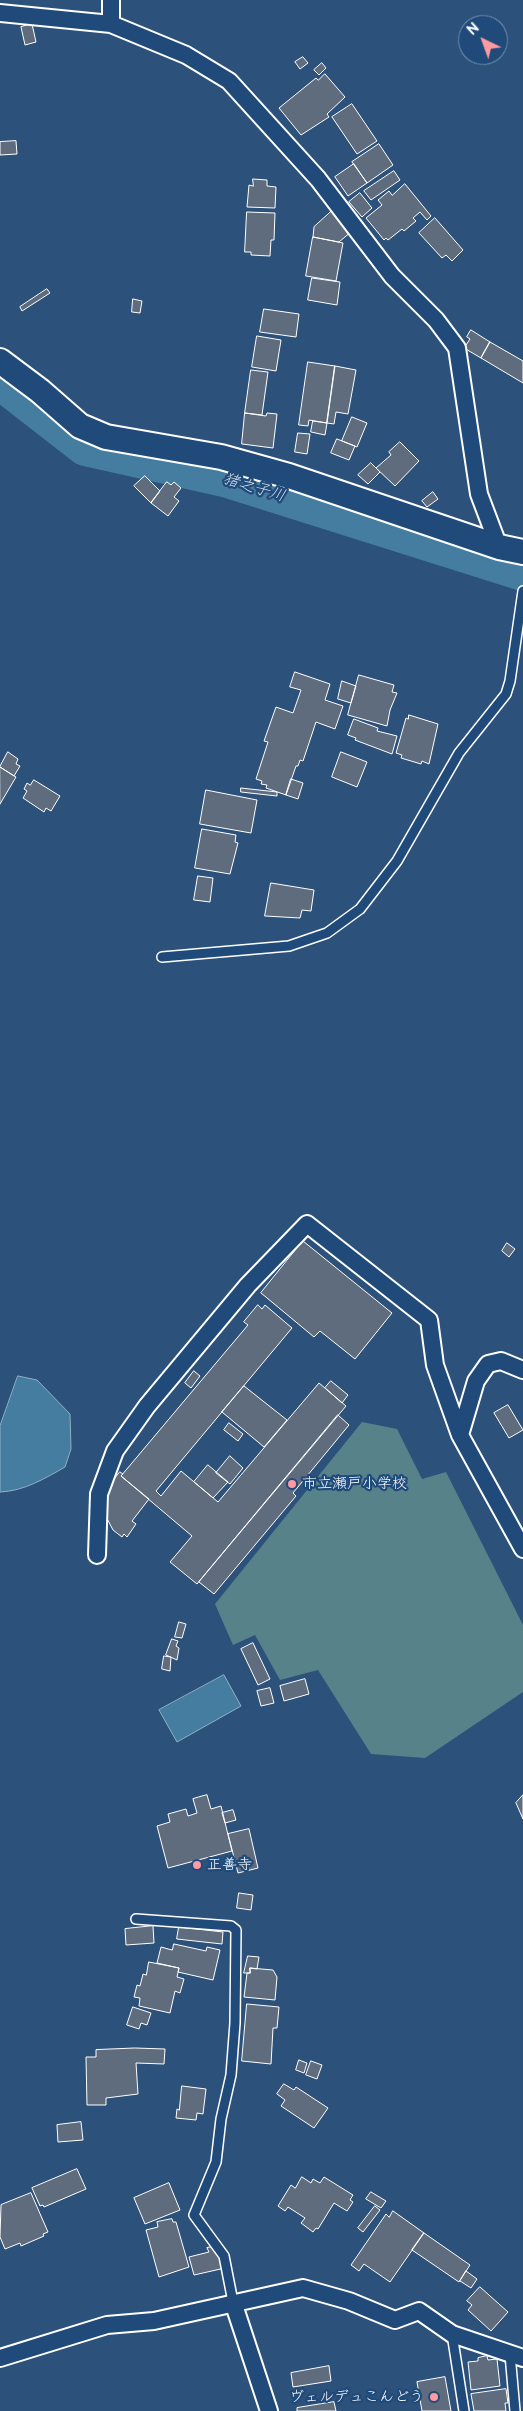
<!DOCTYPE html>
<html>
<head>
<meta charset="utf-8">
<style>
	body { margin:0 }
	#map { position:relative; width:523px; height:2411px; overflow:hidden; background:#2c517b; font-family:"Balsamiq Sans",sans-serif }
	canvas { display:block }
	.north { position:absolute; left:458px; top:15px; width:50px; height:50px; box-sizing:border-box; background:#1f4a7a; border:1px solid #7992af; border-radius:50%; rotate:318deg; font-size:14px; font-weight:700; line-height:20px; text-align:center; color:#fff }
	.north::after { content:''; display:block; margin:auto; width:18px; height:22px; background:#ff9aa2; clip-path:polygon(50% 0,100% 100%,50% 72%,0 100%) }
</style>
</head>
<body>
<div id="map">
<canvas width="523" height="2411"></canvas>
<div class="north">N</div>
</div>
<script>
const context = document.querySelector('canvas').getContext('2d');
context.lineJoin = 'round';
function fill(path, color) {
  context.fillStyle = color;
  context.fill(path, 'evenodd');
}
function trace(path, color, width, dash) {
  context.strokeStyle = color;
  context.lineWidth = width;
  context.lineCap = dash ? 'butt' : 'round';
  context.setLineDash(dash || []);
  context.stroke(path);
}
function write(font, color, halo, rows, align = 'center') {
  context.font = font + ' "Balsamiq Sans","Klee One",sans-serif';
  context.lineWidth = 4.5;
  context.setLineDash([]);
  context.textBaseline = 'middle';
  context.strokeStyle = halo;
  context.fillStyle = color;
  for (const [text, x, y, turn = 0] of rows) {
    context.save();
    context.translate(x, y);
    context.rotate((+turn || 0) * Math.PI / 180);
    context.textAlign = isNaN(turn) ? turn : align;
    if (halo) context.strokeText(text, 0, 0);
    context.fillText(text, 0, 0);
    context.restore();
  }
}
fill(new Path2D(`
	M 362,1422 L 397,1429 L 422,1479 L 446,1472 L 523,1625 L 523,1692 L 425,1758 L 371,1754 L 318,1670 L 280,1680 L 255,1635 L 233,1645 L 215,1604 Z`), '#588289');
const water = new Path2D(`
	M 18,1376 L 37,1380 L 70,1414 L 71,1449 L 65,1467 C 44,1479 24,1491 0,1492 L 0,1426 Z
	M 224,1675 L 241,1706 L 177,1742 L 159,1710 Z`);
fill(water, '#457da0');
trace(water, '#8fb1c6', 1);
trace(new Path2D(`
	M 0,382 L 85,448 L 228,480 L 523,573`), '#457da0', 36);
const building = new Path2D(`
	M 32,24 L 36,42 L 25,45 L 21,27 Z
	M 303,57 L 308,63 L 300,69 L 295,62 Z
	M 322,63 L 326,68 L 319,75 L 314,70 Z
	M 325,74 L 345,97 L 327,114 L 329,117 L 301,135 L 279,108 L 316,78 L 318,80 Z
	M 352,104 L 377,141 L 357,154 L 332,117 Z
	M 16,141 L 17,154 L 0,155 L 0,142 Z
	M 379,144 L 393,165 L 367,183 L 352,162 Z
	M 354,164 L 367,183 L 348,196 L 335,177 Z
	M 394,171 L 400,180 L 371,200 L 364,191 Z
	M 253,179 L 267,180 L 267,186 L 276,187 L 275,208 L 247,207 L 249,185 L 253,186 Z
	M 405,184 L 431,216 L 427,220 L 420,212 L 413,218 L 416,221 L 404,231 L 402,229 L 388,240 L 386,238 L 384,240 L 366,218 L 382,205 L 378,200 L 389,191 L 392,195 Z
	M 360,193 L 372,208 L 362,217 L 349,202 Z
	M 333,210 L 352,231 L 339,242 L 313,237 L 314,227 Z
	M 247,212 L 275,213 L 274,240 L 271,240 L 270,256 L 251,255 L 251,252 L 245,252 Z
	M 435,218 L 463,250 L 452,261 L 446,255 L 442,258 L 419,233 Z
	M 313,237 L 343,243 L 336,281 L 306,276 Z
	M 312,278 L 340,282 L 337,305 L 308,300 Z
	M 47,289 L 50,293 L 22,311 L 20,307 Z
	M 133,299 L 142,301 L 140,313 L 132,312 Z
	M 264,309 L 299,314 L 296,337 L 260,332 Z
	M 471,330 L 490,342 L 481,358 L 464,348 L 470,339 L 467,337 Z
	M 257,336 L 281,340 L 276,371 L 252,367 Z
	M 490,342 L 523,361 L 523,383 L 481,358 Z
	M 308,362 L 335,366 L 327,423 L 309,420 L 308,426 L 299,425 Z
	M 335,366 L 356,370 L 348,414 L 336,412 L 334,424 L 327,423 Z
	M 251,370 L 268,372 L 262,415 L 245,413 Z
	M 245,413 L 266,416 L 267,413 L 277,414 L 273,448 L 242,444 Z
	M 352,417 L 367,423 L 357,447 L 342,441 Z
	M 313,421 L 327,423 L 325,435 L 311,432 Z
	M 298,433 L 310,434 L 307,454 L 295,452 Z
	M 337,439 L 355,446 L 349,460 L 331,453 Z
	M 400,442 L 419,461 L 395,486 L 376,468 L 391,455 L 389,452 Z
	M 371,463 L 380,472 L 368,484 L 358,475 Z
	M 145,476 L 160,491 L 151,503 L 134,486 Z
	M 167,482 L 171,485 L 174,482 L 181,488 L 174,497 L 179,501 L 168,516 L 151,503 Z
	M 433,492 L 438,499 L 427,507 L 422,501 Z
	M 295,672 L 330,684 L 325,700 L 343,706 L 335,729 L 316,722 L 303,761 L 300,760 L 298,766 L 296,766 L 286,795 L 266,788 L 267,785 L 261,784 L 262,781 L 256,779 L 268,742 L 264,741 L 276,707 L 293,713 L 301,690 L 290,687 Z
	M 359,675 L 394,685 L 392,692 L 397,693 L 390,710 L 387,726 L 348,715 Z
	M 342,681 L 356,686 L 351,703 L 338,699 Z
	M 409,715 L 438,724 L 429,764 L 422,761 L 421,764 L 401,758 L 402,755 L 396,753 L 406,718 L 408,719 Z
	M 354,719 L 378,728 L 377,731 L 397,736 L 392,754 L 355,740 L 356,738 L 348,735 Z
	M 8,752 L 18,759 L 16,764 L 20,766 L 14,776 L 0,767 Z
	M 341,752 L 367,762 L 357,787 L 332,777 Z
	M 0,767 L 16,777 L 0,804 Z
	M 291,779 L 303,783 L 298,799 L 286,795 Z
	M 34,780 L 60,796 L 51,811 L 46,808 L 44,812 L 23,798 L 27,791 L 24,789 L 27,783 L 30,785 Z
	M 241,788 L 277,792 L 277,796 L 241,792 Z
	M 206,790 L 257,800 L 251,833 L 200,824 Z
	M 202,829 L 236,835 L 235,842 L 238,843 L 230,874 L 195,868 Z
	M 198,876 L 213,878 L 210,902 L 194,900 Z
	M 271,883 L 314,890 L 311,911 L 302,910 L 300,918 L 265,916 Z
	M 303,1241 L 392,1313 L 355,1359 L 320,1331 L 314,1337 L 261,1293 Z
	M 507,1243 L 515,1249 L 509,1257 L 502,1251 Z
	M 258,1305 L 262,1309 L 265,1305 L 292,1328 L 156,1491 L 161,1496 L 181,1471 L 218,1502 L 319,1383 L 346,1406 L 197,1584 L 170,1562 L 192,1536 L 121,1476 L 248,1325 L 244,1322 Z
	M 194,1371 L 200,1376 L 191,1388 L 185,1383 Z
	M 331,1381 L 348,1395 L 342,1403 L 325,1388 Z
	M 244,1386 L 287,1420 L 264,1447 L 222,1412 Z
	M 508,1405 L 523,1430 L 509,1438 L 494,1413 Z
	M 338,1415 L 349,1425 L 293,1493 L 296,1496 L 214,1594 L 199,1582 Z
	M 229,1423 L 243,1434 L 238,1441 L 224,1430 Z
	M 230,1456 L 243,1468 L 230,1484 L 216,1473 Z
	M 208,1465 L 228,1482 L 213,1498 L 194,1482 Z
	M 120,1472 L 123,1474 L 121,1476 L 149,1499 L 132,1521 L 136,1524 L 127,1537 L 124,1534 L 122,1537 L 113,1530 L 102,1509 L 108,1487 Z
	M 179,1622 L 186,1624 L 182,1638 L 175,1637 Z
	M 172,1639 L 178,1641 L 176,1646 L 179,1648 L 177,1660 L 166,1655 Z
	M 253,1643 L 270,1679 L 258,1685 L 241,1649 Z
	M 164,1656 L 171,1657 L 170,1671 L 162,1669 Z
	M 305,1679 L 309,1694 L 284,1701 L 280,1686 Z
	M 270,1688 L 274,1703 L 261,1706 L 257,1691 Z
	M 207,1795 L 211,1809 L 221,1806 L 232,1851 L 168,1868 L 157,1826 L 170,1822 L 168,1814 L 186,1809 L 188,1816 L 197,1813 L 193,1799 Z
	M 523,1795 L 523,1819 L 516,1803 Z
	M 233,1810 L 236,1820 L 225,1823 L 222,1813 Z
	M 249,1829 L 258,1868 L 238,1873 L 228,1834 Z
	M 239,1893 L 253,1895 L 251,1910 L 237,1908 Z
	M 153,1926 L 154,1943 L 126,1945 L 125,1929 Z
	M 179,1927 L 223,1932 L 222,1944 L 177,1939 Z
	M 174,1944 L 206,1951 L 207,1947 L 220,1950 L 213,1980 L 178,1972 L 179,1968 L 157,1963 L 161,1947 L 172,1950 Z
	M 248,1956 L 259,1957 L 257,1969 L 250,1968 L 250,1973 L 244,1973 Z
	M 149,1962 L 179,1968 L 177,1977 L 184,1979 L 180,1993 L 175,1991 L 170,2013 L 139,2006 L 140,1998 L 134,1997 L 137,1985 L 140,1986 L 143,1974 L 146,1975 Z
	M 250,1968 L 273,1970 L 277,1977 L 275,2000 L 244,1997 L 247,1973 L 250,1973 Z
	M 247,2004 L 279,2007 L 277,2028 L 273,2028 L 271,2064 L 242,2061 Z
	M 133,2007 L 151,2013 L 147,2025 L 141,2023 L 139,2029 L 127,2025 Z
	M 135,2048 L 165,2049 L 164,2064 L 136,2063 L 138,2094 L 106,2098 L 106,2105 L 87,2105 L 86,2057 L 96,2057 L 96,2050 Z
	M 299,2060 L 307,2063 L 304,2073 L 296,2070 Z
	M 311,2061 L 322,2065 L 317,2079 L 306,2075 Z
	M 284,2084 L 294,2090 L 296,2087 L 328,2108 L 314,2128 L 281,2106 L 285,2100 L 277,2094 Z
	M 182,2086 L 206,2089 L 203,2114 L 197,2113 L 196,2120 L 176,2118 L 177,2109 L 179,2110 Z
	M 81,2122 L 83,2140 L 58,2142 L 57,2125 Z
	M 77,2169 L 86,2189 L 44,2207 L 43,2205 L 40,2206 L 32,2188 Z
	M 302,2177 L 311,2183 L 313,2179 L 320,2183 L 324,2177 L 353,2195 L 350,2200 L 353,2202 L 347,2211 L 334,2203 L 318,2229 L 316,2228 L 313,2232 L 301,2223 L 305,2218 L 288,2207 L 285,2211 L 278,2206 L 291,2185 L 295,2188 Z
	M 169,2183 L 180,2210 L 145,2224 L 134,2198 Z
	M 371,2192 L 386,2201 L 381,2208 L 366,2199 Z
	M 31,2193 L 48,2232 L 43,2234 L 44,2236 L 21,2246 L 20,2243 L 5,2249 L 0,2237 L 1,2205 Z
	M 375,2206 L 380,2210 L 363,2232 L 358,2228 Z
	M 393,2211 L 424,2233 L 390,2282 L 364,2264 L 359,2271 L 351,2265 L 386,2214 L 389,2217 Z
	M 172,2219 L 173,2222 L 176,2222 L 189,2267 L 159,2277 L 146,2230 L 158,2227 L 157,2222 Z
	M 424,2233 L 470,2265 L 459,2282 L 412,2250 Z
	M 220,2245 L 225,2268 L 194,2275 L 189,2257 L 209,2252 L 207,2248 Z
	M 466,2271 L 477,2279 L 471,2288 L 460,2281 Z
	M 480,2287 L 508,2312 L 491,2331 L 468,2310 L 472,2305 L 467,2301 Z
	M 487,2356 L 488,2360 L 497,2359 L 500,2386 L 471,2390 L 468,2362 L 478,2361 L 478,2358 Z
	M 329,2366 L 331,2381 L 293,2387 L 291,2373 Z
	M 445,2377 L 451,2411 L 422,2411 L 417,2382 Z
	M 506,2389 L 508,2403 L 505,2403 L 506,2411 L 474,2411 L 471,2394 Z
	M 334,2402 L 336,2411 L 297,2411 L 297,2408 Z`);
fill(building, '#5e6c7e');
trace(building, '#fff', 1);
const lane = new Path2D(`
	M 162,957 L 289,946 L 327,933 L 360,909 L 397,861 L 459,753 L 506,694 L 510,681 L 523,591
	M 136,1919 L 231,1926 L 236,1930 L 235,2023 L 231,2075 L 221,2119 L 216,2162 L 194,2215 L 224,2256 L 233,2302
	M 452,2334 L 464,2411
	M 510,2354 L 515,2411`);
const street = new Path2D(`
	M 111,0 L 111,24
	M 0,13 L 111,24 L 186,55 L 229,81 L 318,179 L 392,276 L 436,320 L 457,348 L 479,494 L 499,547
	M 460,1435 L 476,1381 L 488,1364 L 501,1361 L 523,1370
	M 97,1555 L 99,1494 L 115,1451 L 147,1406 L 248,1285 L 307,1224 L 429,1320 L 435,1365 L 460,1435 L 523,1549
	M 233,2302 L 269,2411
	M 0,2358 L 107,2325 L 154,2321 L 303,2288 L 349,2301 L 395,2320 L 419,2311 L 452,2334 L 523,2358`);
const secondary = new Path2D(`
	M 0,361 L 40,391 L 80,426 L 106,437 L 221,457 L 289,476 L 499,547 L 523,552`);
trace(lane, '#fff', 12);
trace(street, '#fff', 20);
trace(secondary, '#fff', 28);
trace(lane, '#1f4a7a', 9);
trace(street, '#1f4a7a', 16);
trace(secondary, '#1f4a7a', 24);
for (const [x, y, r, color] of [
	[292,1484,5,"#ff9aa2"],
	[197,1865,5,"#ff9aa2"],
	[434,2397,5,"#ff9aa2"]
]) {
  const dot = new Path2D();
  dot.arc(x, y, r, 0, 2 * Math.PI);
  context.fillStyle = color;
  context.fill(dot);
  trace(dot, '#1f4a7a', 2);
}
write('15px', '#fff', '#1f4a7a', [
	["市立瀬戸小学校",302,1484],
	["正善寺",207,1865],
	["ヴェルデュこんどう",424,2397,"right"]
], 'left');
write('italic 16px', '#d0dee7', '#1f4a7a', [
	["猪之子川",254,488,17]
]);
</script>
</body>
</html>
